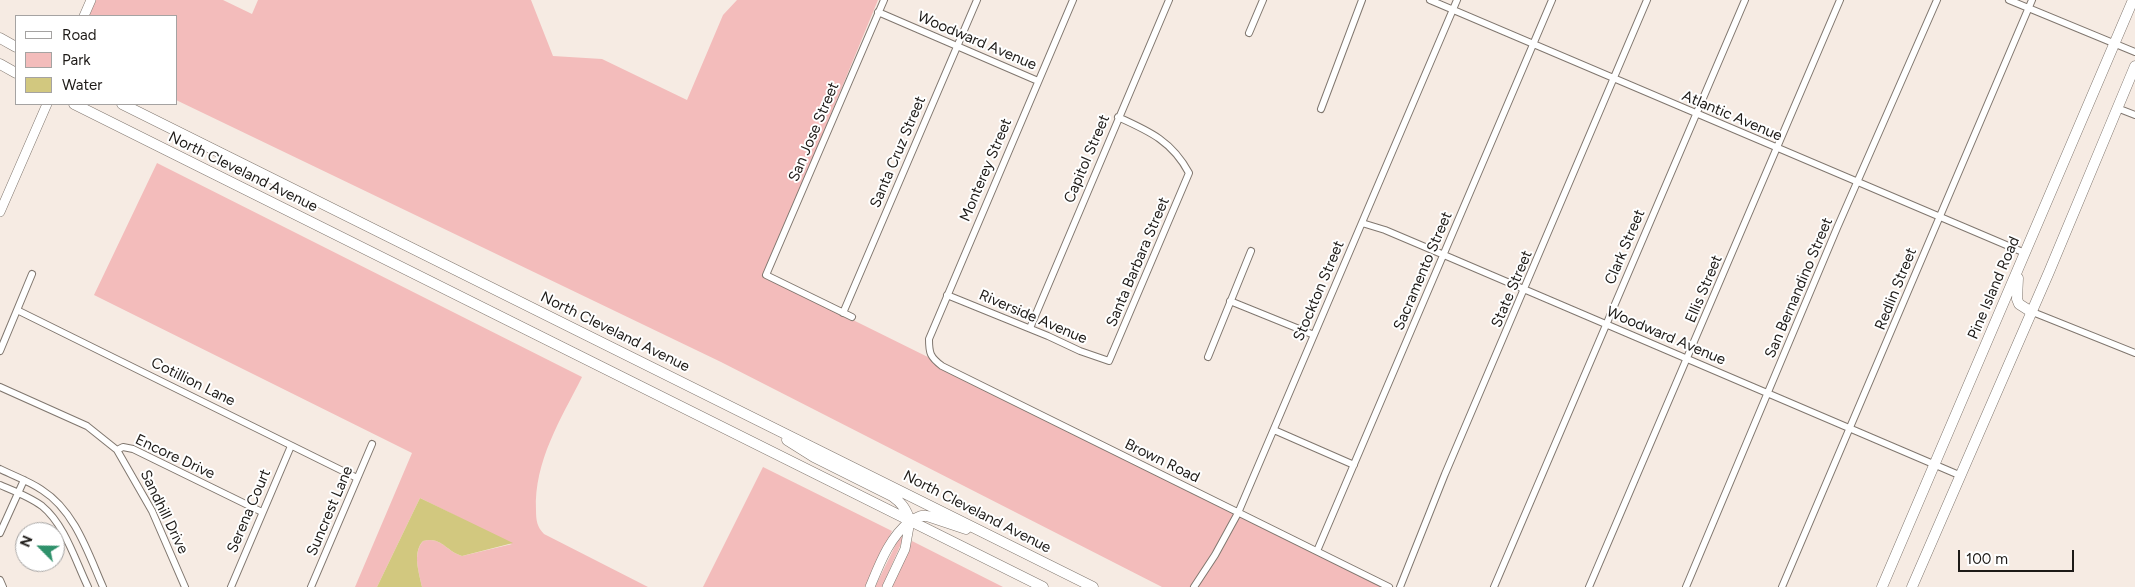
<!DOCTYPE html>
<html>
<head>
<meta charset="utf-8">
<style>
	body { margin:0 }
	#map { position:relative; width:2135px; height:587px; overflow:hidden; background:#f6ebe3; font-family:Figtree,sans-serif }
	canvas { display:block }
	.legend { position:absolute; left:15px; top:15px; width:162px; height:90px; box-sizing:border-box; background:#fff; border:1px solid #a5a3a2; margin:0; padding:6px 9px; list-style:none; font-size:15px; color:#1d1a17 }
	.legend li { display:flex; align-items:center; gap:10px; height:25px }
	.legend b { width:25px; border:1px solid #a5a3a2 }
	.north { position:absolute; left:15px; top:522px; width:50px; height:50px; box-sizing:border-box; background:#fff; border:1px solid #a5a3a2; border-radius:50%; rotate:293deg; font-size:14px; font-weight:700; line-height:20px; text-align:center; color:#1d1a17 }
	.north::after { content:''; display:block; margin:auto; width:18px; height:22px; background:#2f916b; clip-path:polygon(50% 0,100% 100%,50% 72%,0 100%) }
	.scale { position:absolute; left:1958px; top:550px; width:116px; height:22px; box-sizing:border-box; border:2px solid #1d1a17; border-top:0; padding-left:6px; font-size:15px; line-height:18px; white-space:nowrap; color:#1d1a17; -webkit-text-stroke:4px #fff; paint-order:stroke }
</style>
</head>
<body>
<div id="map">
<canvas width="2135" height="587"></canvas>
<ul class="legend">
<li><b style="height:6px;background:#fff"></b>Road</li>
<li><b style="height:14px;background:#f3bcbb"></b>Park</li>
<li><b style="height:14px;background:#d2c87f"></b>Water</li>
</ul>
<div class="north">N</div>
<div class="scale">100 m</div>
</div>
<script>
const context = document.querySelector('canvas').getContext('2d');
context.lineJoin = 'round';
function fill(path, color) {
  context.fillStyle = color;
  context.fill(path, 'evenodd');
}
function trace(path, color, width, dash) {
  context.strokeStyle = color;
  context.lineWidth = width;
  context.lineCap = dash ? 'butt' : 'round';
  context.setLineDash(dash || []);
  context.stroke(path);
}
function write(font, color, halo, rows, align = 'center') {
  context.font = font + ' Figtree,sans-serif';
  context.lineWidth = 4;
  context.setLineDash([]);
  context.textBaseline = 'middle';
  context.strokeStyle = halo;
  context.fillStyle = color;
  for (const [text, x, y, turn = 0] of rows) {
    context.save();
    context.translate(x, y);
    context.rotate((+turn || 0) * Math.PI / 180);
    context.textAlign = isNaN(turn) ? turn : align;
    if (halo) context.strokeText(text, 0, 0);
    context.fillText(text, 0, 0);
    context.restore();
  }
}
fill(new Path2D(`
	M 96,0 L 223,0 L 252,14 L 258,0 L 531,0 L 553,56 L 602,59 L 687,100 L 723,15 L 737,0 L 878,0 L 764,276 L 1393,587 L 1162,587 L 721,362 L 176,100 L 176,16 L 89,16 Z
	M 157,163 L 582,377 C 561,419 534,461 536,510 C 536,520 537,527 544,534 L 648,587 L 422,587 C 419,572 412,554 423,541 C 441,536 446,551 462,556 L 512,544 L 420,498 L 377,587 L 355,587 L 412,453 L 94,295 Z
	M 763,467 L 892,531 L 865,587 L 703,587 Z
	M 900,536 L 904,537 L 882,587 L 875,587 Z
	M 912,541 L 1003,587 L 892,587 Z`), '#f3bcbb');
fill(new Path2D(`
	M 420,498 L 513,543 L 462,556 C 446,551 441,536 423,541 C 412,553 419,572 422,587 L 377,587 Z`), '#d2c87f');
const street = new Path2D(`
	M 1073,0 L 929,339 C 929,353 930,357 942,366 L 1389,587
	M 1430,0 L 2025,253
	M 2009,0 L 2135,52
	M 878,12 L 1038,81
	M 1249,33 L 1263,0
	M 2117,108 L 2135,115
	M 1321,109 L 1362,0
	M 1362,223 L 1385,230 L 1444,255 L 1959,475
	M 947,295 L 1048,336 L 1080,351 L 1109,361 L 1189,173 C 1172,141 1149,131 1118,117
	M 1230,301 L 1314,335
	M 17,310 L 357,478
	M 2030,311 L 2135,353
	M 843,313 L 977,0
	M 852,317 L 766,275 L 884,0
	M 1030,328 L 1169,0
	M 0,351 L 32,274
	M 1208,357 L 1251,251
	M 0,387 L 87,426 L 117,450 L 123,447 L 133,449 L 262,512
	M 1274,430 L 1354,465
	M 117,450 L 152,511 L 185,587
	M 0,469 C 14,476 29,481 42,490 C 75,511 88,553 103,587
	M 0,485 C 14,491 30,497 42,506 C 65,525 75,560 88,587
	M 0,533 L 24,480
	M 1317,551 L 1552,0
	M 0,580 L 3,587
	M 231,587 L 291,446
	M 311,587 L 372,444
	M 1194,587 L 1215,555 L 1238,513 L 1457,0
	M 1400,587 L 1445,474 L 1647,0
	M 1494,587 L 1745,0
	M 1589,587 L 1840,0
	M 1686,587 L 1837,228 L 1937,0
	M 1782,587 L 2032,0`);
const secondary = new Path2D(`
	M 84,16 L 91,0
	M 0,212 L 47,104
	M 870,587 C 880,563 889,538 910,521
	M 887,587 L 905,549 L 910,521`);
const primary = new Path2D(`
	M 0,38 L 16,47
	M 0,64 L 16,73
	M 74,104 L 1043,587
	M 122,104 L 1093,587
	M 2018,278 L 2017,299 L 2019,304 L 2030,311
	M 787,440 L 814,457 L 892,496 C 902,503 906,509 910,521
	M 910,521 L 921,516 L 927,516 L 966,529
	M 1882,587 L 2133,0
	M 1912,587 L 2049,272 L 2135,66`);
trace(street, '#80776f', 8);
trace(secondary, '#80776f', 10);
trace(primary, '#80776f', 11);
trace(street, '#fff', 6);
trace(secondary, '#fff', 9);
trace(primary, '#fff', 10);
write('15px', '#1d1a17', '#fff', [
	["Woodward Avenue",977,41,23],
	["Atlantic Avenue",1732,116,23],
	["San Jose Street",814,132,-67],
	["Santa Cruz Street",898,152,-67],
	["Capitol Street",1087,159,-67],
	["Monterey Street",986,170,-67],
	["North Cleveland Avenue",243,172,26],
	["Clark Street",1625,247,-67],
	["Santa Barbara Street",1138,262,-67],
	["Sacramento Street",1423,271,-67],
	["San Bernandino Street",1799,288,-67],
	["Pine Island Road",1994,288,-67],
	["State Street",1512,289,-67],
	["Ellis Street",1704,289,-67],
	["Redlin Street",1896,289,-68],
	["Stockton Street",1319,291,-67],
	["Riverside Avenue",1033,317,23],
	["North Cleveland Avenue",615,332,26],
	["Woodward Avenue",1666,336,23],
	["Cotillion Lane",193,382,26],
	["Encore Drive",175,457,25],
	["Brown Road",1162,461,26],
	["Serena Court",249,511,-67],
	["Suncrest Lane",330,511,-67],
	["Sandhill Drive",164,512,64],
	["North Cleveland Avenue",977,512,27]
]);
</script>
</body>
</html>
